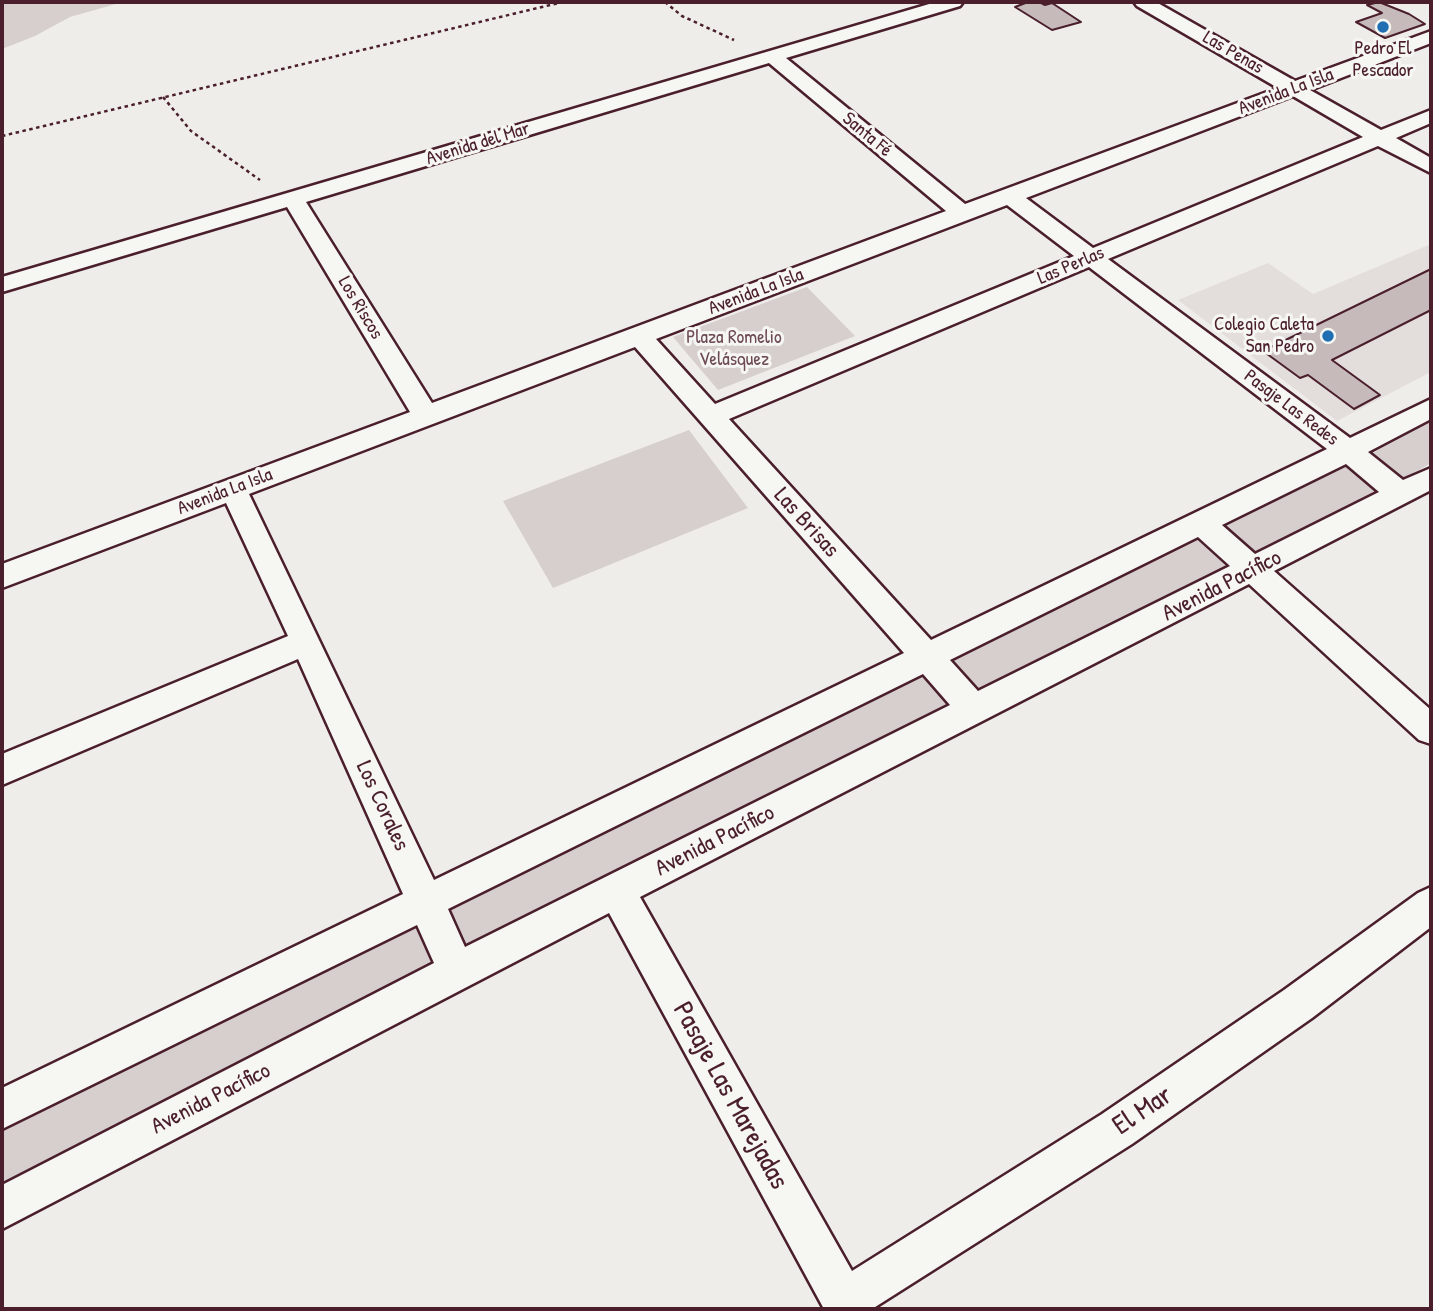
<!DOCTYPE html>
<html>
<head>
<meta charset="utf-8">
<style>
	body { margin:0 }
	#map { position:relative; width:1433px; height:1311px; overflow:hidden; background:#efedea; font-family:"Patrick Hand",sans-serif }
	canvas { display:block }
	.frame { position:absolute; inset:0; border:4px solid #4a1f2b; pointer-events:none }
</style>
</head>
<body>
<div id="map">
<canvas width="1433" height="1311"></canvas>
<div class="frame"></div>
</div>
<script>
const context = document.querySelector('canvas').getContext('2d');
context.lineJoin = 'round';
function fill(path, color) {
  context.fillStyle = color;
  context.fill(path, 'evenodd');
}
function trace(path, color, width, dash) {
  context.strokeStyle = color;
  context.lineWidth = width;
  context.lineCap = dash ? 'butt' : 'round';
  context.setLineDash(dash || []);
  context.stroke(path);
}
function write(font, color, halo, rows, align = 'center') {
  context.font = font + ' "Patrick Hand",sans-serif';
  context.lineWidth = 6;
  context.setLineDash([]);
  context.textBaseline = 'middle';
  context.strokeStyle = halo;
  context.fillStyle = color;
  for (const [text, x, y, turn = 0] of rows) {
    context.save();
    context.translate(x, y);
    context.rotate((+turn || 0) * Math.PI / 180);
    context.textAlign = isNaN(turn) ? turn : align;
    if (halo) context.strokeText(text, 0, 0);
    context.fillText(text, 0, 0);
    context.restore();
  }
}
fill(new Path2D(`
	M 1431,244 L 1431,372 L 1337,421 L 1178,300 L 1268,263 L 1313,294 Z`), '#e3dedc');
fill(new Path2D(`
	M 2,2 L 123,2 L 70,17 L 35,36 L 2,49 Z
	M 807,287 L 855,336 L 718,390 L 673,337 Z
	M 1431,422 L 1431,463 L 1391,486 L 451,955 L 2,1186 L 2,1129 L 1359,460 Z
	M 689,430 L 748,508 L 553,588 L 503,501 Z`), '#d7cfce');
const building = new Path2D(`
	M 1039,2 L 1045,5 L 1052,3 L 1081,22 L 1052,30 L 1015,7 L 1028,2 Z
	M 1379,2 L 1409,14 L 1425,24 L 1385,38 L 1356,22 L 1382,13 L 1367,5 Z
	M 1431,269 L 1431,310 L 1332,360 L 1380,395 L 1354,409 L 1308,375 L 1300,378 L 1263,351 Z`);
fill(building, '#c6babb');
trace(building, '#4a1f2b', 2);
const street = new Path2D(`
	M 936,2 L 963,2 L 960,6 L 786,58 L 965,204 L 1278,88 L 1137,6 L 1134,2 L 1156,2 L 1295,81 L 1431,31 L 1431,43 L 1310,90 L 1381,130 L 1431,110 L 1431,123 L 1396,138 L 1431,158 L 1431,173 L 1378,146 L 1108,259 L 1350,438 L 1431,399 L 1431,419 L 1368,452 L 1403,480 L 1431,468 L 1431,490 L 1274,571 L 1431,710 L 1431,744 L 1419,740 L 1249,584 L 640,897 L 852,1271 L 1102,1114 L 1284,990 L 1418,893 L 1431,887 L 1431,927 L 1312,1018 L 1132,1144 L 872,1309 L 824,1309 L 609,913 L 2,1229 L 2,1185 L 434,963 L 417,925 L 2,1129 L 2,1088 L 403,894 L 298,659 L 2,785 L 2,754 L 288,636 L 226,503 L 2,588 L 2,564 L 410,412 L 287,207 L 2,292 L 2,277 ZM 769,63 L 946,211 L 432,403 L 306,202 ZM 1293,96 L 1363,137 L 1093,248 L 1026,198 ZM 1007,205 L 1074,256 L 715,404 L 656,339 ZM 1089,267 L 1327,449 L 931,640 L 729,419 ZM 635,347 L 904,653 L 434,880 L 249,494 ZM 1346,464 L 1379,492 L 1255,554 L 1222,525 ZM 1198,537 L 1230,566 L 978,691 L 950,660 ZM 923,674 L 950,705 L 465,947 L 448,909 Z`);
trace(street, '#4a1f2b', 5);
trace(new Path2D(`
	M 665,2 L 682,16 L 734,40
	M 163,97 L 191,131 L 260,180
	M 2,136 L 563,2`), '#4a1f2b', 2.5, [3.5, 3.5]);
fill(street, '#f6f6f2');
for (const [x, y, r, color] of [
	[1383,27,7,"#1f6fb2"],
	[1328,336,7,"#1f6fb2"]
]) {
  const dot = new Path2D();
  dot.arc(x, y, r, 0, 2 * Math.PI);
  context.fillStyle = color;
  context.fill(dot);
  trace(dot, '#f6f6f2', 2.5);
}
write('19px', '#4a1f2b', '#f6f6f2', [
	["Pedro El",1383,49],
	["Pescador",1383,71],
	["Colegio Caleta",1314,325,"right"],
	["San Pedro",1314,347,"right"]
]);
write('19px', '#4a1f2b', '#f6f6f2', [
	["Las Penas",1233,53,30],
	["Avenida La Isla",1286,92,-21],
	["Santa Fé",867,135,40],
	["Avenida del Mar",478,144,-17],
	["Las Perlas",1071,266,-23],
	["Avenida La Isla",756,292,-21],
	["Los Riscos",360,308,59],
	["Pasaje Las Redes",1291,408,37],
	["Avenida La Isla",225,492,-21]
]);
write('19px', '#6d4b54', '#f6f6f2', [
	["Plaza Romelio",734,338],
	["Velásquez",734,360]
]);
write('23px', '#4a1f2b', '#f6f6f2', [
	["Las Brisas",806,523,48],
	["Avenida Pacífico",1222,586,-27],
	["Los Corales",382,806,65],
	["Avenida Pacífico",715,841,-27],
	["Avenida Pacífico",211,1099,-27]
]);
write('28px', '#4a1f2b', '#f6f6f2', [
	["Pasaje Las Marejadas",730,1096,61],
	["El Mar",1143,1111,-34]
]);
</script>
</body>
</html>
